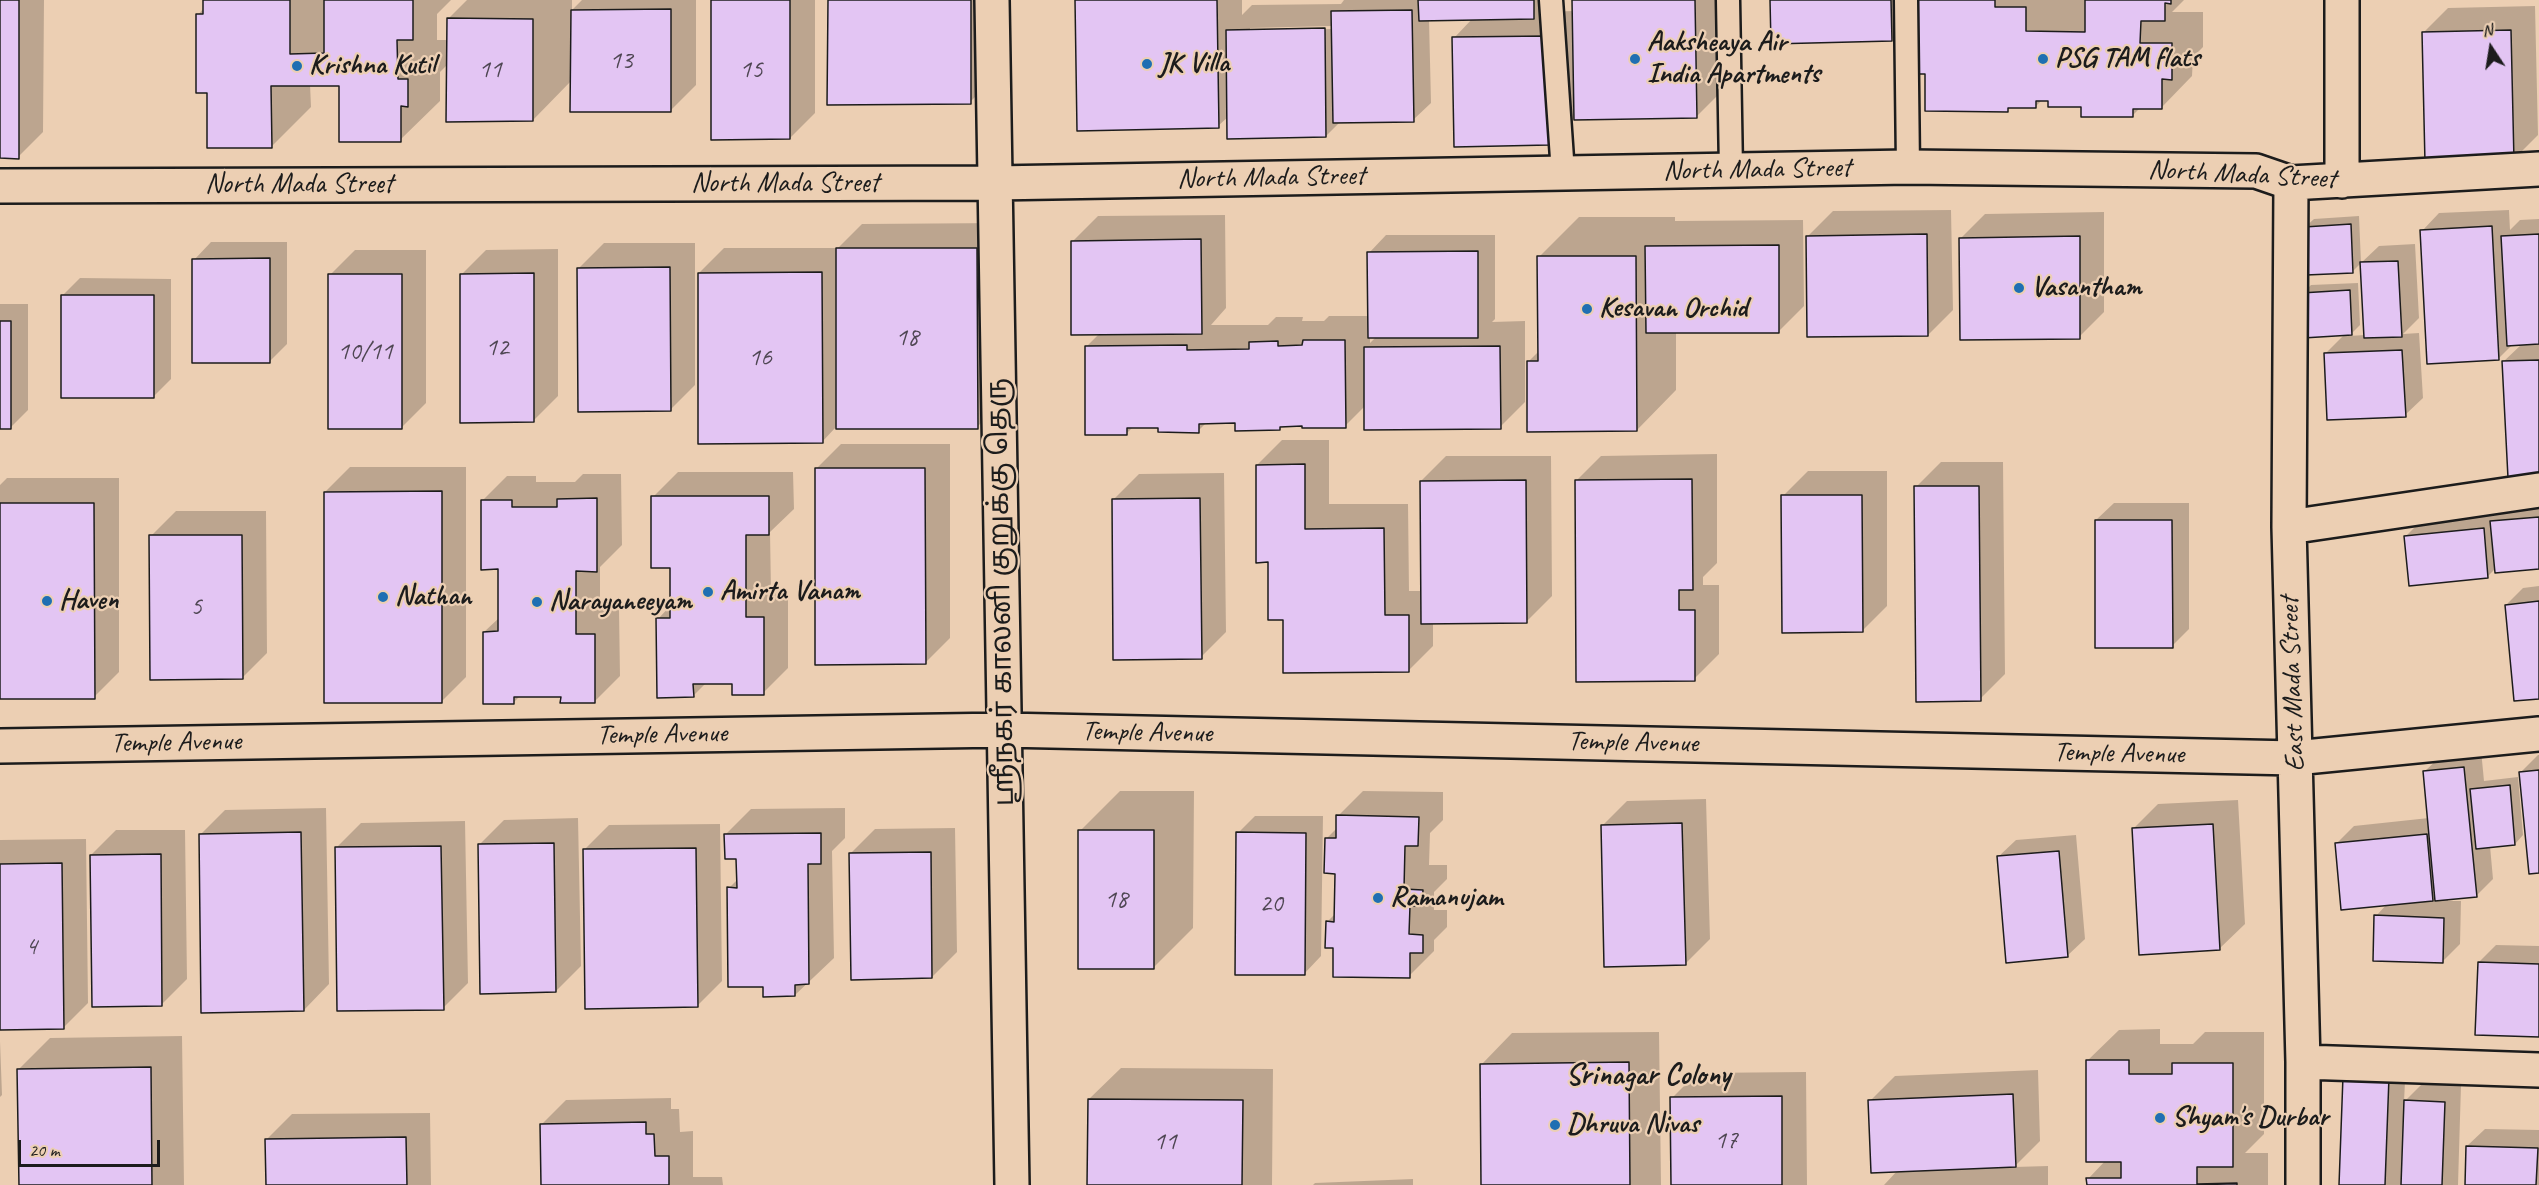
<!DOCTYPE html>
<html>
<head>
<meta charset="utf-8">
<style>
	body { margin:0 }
	#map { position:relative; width:2539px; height:1185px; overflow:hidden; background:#eccfb3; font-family:Caveat,sans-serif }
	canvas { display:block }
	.north { position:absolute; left:2461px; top:18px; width:60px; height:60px; -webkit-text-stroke:4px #eccfb3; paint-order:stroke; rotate:348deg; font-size:16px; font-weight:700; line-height:24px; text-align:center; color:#1c1c1c }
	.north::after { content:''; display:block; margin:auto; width:21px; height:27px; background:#1c1c1c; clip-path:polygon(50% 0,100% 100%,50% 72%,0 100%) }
	.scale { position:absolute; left:18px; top:1140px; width:142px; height:27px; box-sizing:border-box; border:3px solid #1c1c1c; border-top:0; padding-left:8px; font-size:18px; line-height:21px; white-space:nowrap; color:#1c1c1c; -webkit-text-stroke:4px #eccfb3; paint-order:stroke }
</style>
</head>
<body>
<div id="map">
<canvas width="2539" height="1185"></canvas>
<div class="north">N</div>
<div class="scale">20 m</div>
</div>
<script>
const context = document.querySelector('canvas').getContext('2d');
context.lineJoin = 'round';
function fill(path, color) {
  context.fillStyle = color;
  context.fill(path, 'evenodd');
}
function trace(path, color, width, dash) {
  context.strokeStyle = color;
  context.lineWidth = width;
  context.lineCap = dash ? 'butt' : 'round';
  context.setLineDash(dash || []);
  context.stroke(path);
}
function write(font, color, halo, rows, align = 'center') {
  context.font = font + ' Caveat,"Noto Sans Tamil",sans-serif';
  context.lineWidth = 4.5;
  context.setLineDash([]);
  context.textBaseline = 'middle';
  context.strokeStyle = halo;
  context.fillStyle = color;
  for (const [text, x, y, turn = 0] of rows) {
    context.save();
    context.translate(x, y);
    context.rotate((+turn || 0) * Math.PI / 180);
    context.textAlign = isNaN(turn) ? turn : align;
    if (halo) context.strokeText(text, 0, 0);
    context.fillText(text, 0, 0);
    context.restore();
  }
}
fill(new Path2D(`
	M 0,0 L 44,0 L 43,132 L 18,157 L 0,157 Z
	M 204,0 L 451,0 L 437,14 L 437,40 L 448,40 L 448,19 L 467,0 L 572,0 L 572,10 L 582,0 L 696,0 L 696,85 L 671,110 L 572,80 L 533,120 L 448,64 L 440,72 L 440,101 L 400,140 L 340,84 L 310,84 L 311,107 L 271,147 L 209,91 L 198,15 L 204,8 Z
	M 712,0 L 815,0 L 815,113 L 790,138 Z
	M 829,0 L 995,0 L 995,77 L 970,102 Z
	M 1077,0 L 1242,0 L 1242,15 L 1252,5 L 1341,4 L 1344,0 L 1551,0 L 1539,12 L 1574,11 L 1574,0 L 1735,0 L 1736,77 L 1696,117 L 1576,116 L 1548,144 L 1454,38 L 1473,18 L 1429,19 L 1431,103 L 1413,120 L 1340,122 L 1326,136 L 1229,116 L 1218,126 ZM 1332,26 L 1333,29 L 1250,31 L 1250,28 Z
	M 1772,0 L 2184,0 L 2172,12 L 2203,12 L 2203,47 L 2193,57 L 2192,76 L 2161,108 L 2141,107 L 2133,115 L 2042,100 L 2036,106 L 2011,106 L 2007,110 L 1926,72 L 1915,15 L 1891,40 Z
	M 2535,6 L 2538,135 L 2513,160 L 2423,33 L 2448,8 Z
	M 1951,210 L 1953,310 L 1928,335 L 1808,236 L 1833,211 Z
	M 2509,210 L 2510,230 L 2520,220 L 2539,219 L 2539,475 L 2503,362 L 2522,344 L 2513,344 L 2499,358 L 2422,231 L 2439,213 Z
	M 2104,212 L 2104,312 L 2079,337 L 1960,239 L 1985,214 Z
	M 1225,215 L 1226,308 L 1211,325 L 1268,325 L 1276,317 L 1303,317 L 1302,321 L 1324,321 L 1329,316 L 1369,316 L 1369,253 L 1386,235 L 1495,235 L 1495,319 L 1492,322 L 1525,321 L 1525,402 L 1500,427 L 1365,406 L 1345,426 L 1283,425 L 1279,428 L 1236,422 L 1207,422 L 1198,431 L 1133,427 L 1127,433 L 1086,347 L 1099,334 L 1073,241 L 1098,216 ZM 1370,337 L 1376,337 L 1370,343 Z
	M 2359,216 L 2361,263 L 2353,271 L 2305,227 L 2314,219 Z
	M 1579,217 L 1675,217 L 1675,221 L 1803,220 L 1804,306 L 1779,331 L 1676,332 L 1676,390 L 1637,430 L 1528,362 L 1539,351 L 1539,257 Z
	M 1002,223 L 1002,402 L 977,427 L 836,427 L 822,442 L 699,273 L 724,248 L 838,248 L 862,224 Z
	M 211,242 L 287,242 L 287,344 L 270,361 L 194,260 Z
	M 604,243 L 695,243 L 695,385 L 670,410 L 579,268 Z
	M 2415,244 L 2419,318 L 2403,334 L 2419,333 L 2423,398 L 2405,415 L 2325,354 L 2345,334 L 2303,293 L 2311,285 L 2358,283 L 2360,325 L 2349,336 L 2365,335 L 2361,263 L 2379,246 Z
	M 558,249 L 558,396 L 533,421 L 461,275 L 486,250 Z
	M 355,250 L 426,250 L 426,403 L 401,428 L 330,275 Z
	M 80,278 L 171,279 L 171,379 L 154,396 L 63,295 Z
	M 0,304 L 28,304 L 28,410 L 11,427 L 0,428 Z
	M 1282,440 L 1329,440 L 1329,504 L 1408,504 L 1409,591 L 1422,591 L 1421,481 L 1446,456 L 1551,456 L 1552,596 L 1527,621 L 1433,622 L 1433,646 L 1408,671 L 1285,619 L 1269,561 L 1257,465 Z
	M 841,444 L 950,444 L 950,638 L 925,663 L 816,469 Z
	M 1717,454 L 1717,563 L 1703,577 L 1703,585 L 1719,585 L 1719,654 L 1694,679 L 1576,481 L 1601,456 Z
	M 1941,462 L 2003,462 L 2005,674 L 1980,699 L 1916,487 Z
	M 350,467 L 466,467 L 466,677 L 441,702 L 325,492 Z
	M 1808,471 L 1887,471 L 1887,606 L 1862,631 L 1783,496 Z
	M 678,472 L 793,472 L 794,509 L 770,532 L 771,592 L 788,593 L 788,668 L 763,693 L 734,683 L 706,683 L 693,696 L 658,619 L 671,605 L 672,566 L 653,497 Z
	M 1224,473 L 1226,632 L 1201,657 L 1114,499 L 1139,474 Z
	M 583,474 L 621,474 L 622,545 L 600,567 L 600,609 L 619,609 L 620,676 L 595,701 L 562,695 L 521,695 L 513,703 L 484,632 L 500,617 L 499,568 L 482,501 L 507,476 L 536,476 L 536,482 L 575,482 Z
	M 7,478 L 119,478 L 119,672 L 94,697 L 0,697 L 0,485 Z
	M 2539,502 L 2539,567 L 2496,568 L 2487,577 L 2406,536 L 2423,519 Z
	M 2114,503 L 2189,503 L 2189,629 L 2172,646 L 2096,520 Z
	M 176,511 L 266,511 L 267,653 L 242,678 L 151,536 Z
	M 2539,586 L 2539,697 L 2506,605 L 2523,588 Z
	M 2481,750 L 2484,781 L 2518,777 L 2523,835 L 2515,844 L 2490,846 L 2493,879 L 2476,896 L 2448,899 L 2448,901 L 2461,901 L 2460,944 L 2442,962 L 2376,916 L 2387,904 L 2337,843 L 2354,826 L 2429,818 L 2424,772 L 2442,755 Z
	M 2538,755 L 2539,755 L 2539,872 L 2520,773 Z
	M 1120,791 L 1194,791 L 1193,928 L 1153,968 L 1080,831 Z
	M 1363,791 L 1443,792 L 1443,820 L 1430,833 L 1429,865 L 1447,865 L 1447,879 L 1434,892 L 1434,910 L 1447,910 L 1447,927 L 1434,940 L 1434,951 L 1409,976 L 1335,947 L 1327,922 L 1335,914 L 1336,872 L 1327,838 L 1338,827 L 1338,816 Z
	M 1706,799 L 1710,939 L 1685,964 L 1602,826 L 1627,801 Z
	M 2238,800 L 2245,924 L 2219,949 L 2133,829 L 2158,804 Z
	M 326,808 L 329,984 L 304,1010 L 200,835 L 225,810 Z
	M 845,808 L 845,838 L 832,851 L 834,958 L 795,995 L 764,986 L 729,888 L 738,879 L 737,857 L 726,834 L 751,809 Z
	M 1255,816 L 1323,816 L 1321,956 L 1304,974 L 1238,833 Z
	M 578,818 L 581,966 L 556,991 L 479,845 L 504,820 Z
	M 465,821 L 468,983 L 443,1008 L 336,848 L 361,823 Z
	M 720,824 L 722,981 L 697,1006 L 584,850 L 609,825 Z
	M 955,828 L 957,952 L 932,977 L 850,854 L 875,829 Z
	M 116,830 L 185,830 L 187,979 L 162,1004 L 91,855 Z
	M 2076,835 L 2085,939 L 2067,956 L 1998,857 L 2016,840 Z
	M 86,839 L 88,1003 L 63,1028 L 0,1028 L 0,840 Z
	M 2496,945 L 2539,946 L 2539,1035 L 2479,962 Z
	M 2160,1029 L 2160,1044 L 2193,1044 L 2205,1032 L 2264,1032 L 2264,1134 L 2245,1153 L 2268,1153 L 2268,1185 L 2088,1185 L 2088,1179 L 2106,1160 L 2087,1061 L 2119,1030 Z
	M 1659,1032 L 1661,1185 L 1482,1185 L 1481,1065 L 1512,1033 Z
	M 182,1036 L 184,1185 L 21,1185 L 19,1069 L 50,1038 Z
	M 0,1041 L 2,1095 L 0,1097 Z
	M 2406,1061 L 2404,1102 L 2423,1083 L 2461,1085 L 2458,1185 L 2340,1185 L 2344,1077 Z
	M 1121,1068 L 1273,1069 L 1272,1185 L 1089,1185 L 1089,1099 Z
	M 2038,1070 L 2040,1141 L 2014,1167 L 2048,1166 L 2048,1185 L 1884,1185 L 1898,1170 L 1870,1101 L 1895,1076 Z
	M 1806,1072 L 1807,1185 L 1672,1185 L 1672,1098 L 1697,1073 Z
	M 671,1098 L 671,1109 L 679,1109 L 680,1132 L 693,1131 L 693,1177 L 722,1177 L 723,1185 L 542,1185 L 541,1125 L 566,1100 Z
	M 430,1113 L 431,1185 L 267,1185 L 267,1139 L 292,1114 Z
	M 2485,1129 L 2539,1130 L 2539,1185 L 2466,1185 L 2467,1146 Z
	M 1413,1179 L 1413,1185 L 1313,1185 L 1315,1183 Z`), '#0003');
const building = new Path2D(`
	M 0,0 L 19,0 L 19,159 L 0,158 Z
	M 203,0 L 290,0 L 290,54 L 324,53 L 324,0 L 413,0 L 413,40 L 397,40 L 398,79 L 408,79 L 408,107 L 401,106 L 401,142 L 339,142 L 339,86 L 271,86 L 272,148 L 207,148 L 207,93 L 196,93 L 196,14 L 203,14 Z
	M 711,0 L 790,0 L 790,139 L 711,140 Z
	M 828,0 L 971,0 L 971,104 L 827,105 Z
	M 1075,0 L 1217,0 L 1219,128 L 1077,131 Z
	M 1418,0 L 1534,0 L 1534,19 L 1419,21 Z
	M 1572,0 L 1695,0 L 1697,118 L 1574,120 Z
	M 1770,0 L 1891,0 L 1892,41 L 1771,44 Z
	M 1914,0 L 1995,0 L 1995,7 L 2026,7 L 2026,31 L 2085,32 L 2085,0 L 2171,0 L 2171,4 L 2165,3 L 2165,21 L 2141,21 L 2140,43 L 2172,43 L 2172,80 L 2162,79 L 2162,109 L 2133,109 L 2133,117 L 2081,117 L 2081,107 L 2048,107 L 2048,101 L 2036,101 L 2036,108 L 2008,108 L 2008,112 L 1925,111 L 1925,74 L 1914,74 Z
	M 671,9 L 671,112 L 570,112 L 571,10 Z
	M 1412,10 L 1414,122 L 1333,123 L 1331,11 Z
	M 447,18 L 533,19 L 533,121 L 446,122 Z
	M 1325,28 L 1326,137 L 1227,139 L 1226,30 Z
	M 2511,30 L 2514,161 L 2425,163 L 2422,32 Z
	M 1547,36 L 1549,145 L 1454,147 L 1452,37 Z
	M 2351,224 L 2353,273 L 2306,275 L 2304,227 Z
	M 2492,226 L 2499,360 L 2427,364 L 2420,230 Z
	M 1927,234 L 1928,336 L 1807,337 L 1806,236 Z
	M 2539,234 L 2539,344 L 2507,346 L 2501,236 Z
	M 2080,236 L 2080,339 L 1960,340 L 1959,238 Z
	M 1201,239 L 1202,334 L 1071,335 L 1071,241 Z
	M 1779,245 L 1779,333 L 1646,333 L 1645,246 Z
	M 836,248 L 977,248 L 978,429 L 836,429 Z
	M 1478,251 L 1478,338 L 1368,338 L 1367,252 Z
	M 1537,256 L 1636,256 L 1637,431 L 1527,432 L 1527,361 L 1538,361 Z
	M 270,258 L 270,363 L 192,363 L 192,259 Z
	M 2398,261 L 2402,337 L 2364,338 L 2360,262 Z
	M 670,267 L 671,411 L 578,412 L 577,268 Z
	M 822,272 L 823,443 L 698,444 L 698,273 Z
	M 534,273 L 534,422 L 460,423 L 460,274 Z
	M 328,274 L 402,274 L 402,429 L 328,429 Z
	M 2350,290 L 2352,335 L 2303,338 L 2301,293 Z
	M 61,295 L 154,295 L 154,398 L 61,398 Z
	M 0,321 L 11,321 L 11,429 L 0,429 Z
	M 1303,340 L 1345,340 L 1346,428 L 1302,428 L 1302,426 L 1280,427 L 1280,430 L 1235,431 L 1235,423 L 1199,424 L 1199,433 L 1158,432 L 1158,428 L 1127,428 L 1127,435 L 1085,435 L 1085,346 L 1187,345 L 1187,350 L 1249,349 L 1249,342 L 1278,341 L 1278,346 L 1302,345 Z
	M 1500,346 L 1501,429 L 1364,430 L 1364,347 Z
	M 2402,350 L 2406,417 L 2327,420 L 2324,353 Z
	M 2539,360 L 2539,476 L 2508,478 L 2502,361 Z
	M 1305,464 L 1305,529 L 1384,528 L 1385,615 L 1409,615 L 1409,672 L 1283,673 L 1283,620 L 1268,620 L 1268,562 L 1256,563 L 1256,465 Z
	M 815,468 L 925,468 L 926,664 L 815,665 Z
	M 1692,479 L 1693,590 L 1679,590 L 1679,610 L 1695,610 L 1695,681 L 1576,682 L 1575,480 Z
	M 1526,480 L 1527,623 L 1421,624 L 1420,481 Z
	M 1914,486 L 1979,486 L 1981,701 L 1916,702 Z
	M 442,491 L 442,703 L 324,703 L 324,492 Z
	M 1781,495 L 1862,495 L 1863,632 L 1782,633 Z
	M 651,496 L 769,496 L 769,535 L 746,535 L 746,617 L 764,617 L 764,695 L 732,695 L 732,684 L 693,684 L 694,697 L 657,698 L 656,618 L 670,618 L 670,568 L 651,568 Z
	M 597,498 L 597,572 L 576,571 L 576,634 L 595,634 L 595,703 L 560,703 L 561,697 L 514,697 L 514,704 L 483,704 L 483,632 L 498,631 L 498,569 L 481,570 L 481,500 L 512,500 L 512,507 L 557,507 L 557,499 Z
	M 1200,498 L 1202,659 L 1113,660 L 1112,499 Z
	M 0,503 L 94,503 L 95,699 L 0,699 Z
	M 2539,517 L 2539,569 L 2495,573 L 2490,521 Z
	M 2095,520 L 2172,520 L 2173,648 L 2095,648 Z
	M 2484,528 L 2488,578 L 2409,586 L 2404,536 Z
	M 149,535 L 242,535 L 243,679 L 150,680 Z
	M 2539,601 L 2539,699 L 2514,701 L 2505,605 Z
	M 2464,767 L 2477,897 L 2435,901 L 2423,771 Z
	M 2539,770 L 2539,873 L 2529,874 L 2519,772 Z
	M 2510,785 L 2515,845 L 2476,849 L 2470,789 Z
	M 1336,815 L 1419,817 L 1418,846 L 1405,846 L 1404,889 L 1423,890 L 1422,906 L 1410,906 L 1409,934 L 1423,935 L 1423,953 L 1410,953 L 1410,978 L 1333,977 L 1333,948 L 1325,948 L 1326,921 L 1334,922 L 1335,874 L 1324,873 L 1325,838 L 1336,838 Z
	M 1682,823 L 1686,965 L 1604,967 L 1601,825 Z
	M 2213,824 L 2220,950 L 2139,955 L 2132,828 Z
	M 1078,830 L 1154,830 L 1154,969 L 1078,969 Z
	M 301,832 L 304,1011 L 201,1013 L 199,834 Z
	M 1236,832 L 1306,833 L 1305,975 L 1235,975 Z
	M 821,833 L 821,864 L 808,864 L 809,984 L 795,985 L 795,996 L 763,997 L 763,987 L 728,987 L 727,887 L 737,888 L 736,859 L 725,859 L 724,834 Z
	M 2427,834 L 2433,901 L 2341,910 L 2335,843 Z
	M 554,843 L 556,992 L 480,994 L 478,844 Z
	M 441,846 L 444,1010 L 337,1011 L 335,847 Z
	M 696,848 L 698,1007 L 585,1009 L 583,849 Z
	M 2059,851 L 2068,957 L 2006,963 L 1997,856 Z
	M 931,852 L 932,978 L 851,980 L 849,853 Z
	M 161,854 L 162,1006 L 92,1007 L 90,855 Z
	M 62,863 L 64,1029 L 0,1030 L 0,864 Z
	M 2374,915 L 2444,918 L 2443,963 L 2373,961 Z
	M 2478,962 L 2539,964 L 2539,1037 L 2475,1035 Z
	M 2086,1060 L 2129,1060 L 2129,1074 L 2172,1074 L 2172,1063 L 2233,1063 L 2233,1167 L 2197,1167 L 2197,1184 L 2237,1183 L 2237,1185 L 2087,1185 L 2086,1178 L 2121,1178 L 2121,1162 L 2086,1162 Z
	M 1629,1062 L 1630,1185 L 1481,1185 L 1480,1064 Z
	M 151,1067 L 152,1185 L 19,1185 L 17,1069 Z
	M 2343,1076 L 2389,1077 L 2385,1185 L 2339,1185 Z
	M 2013,1094 L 2016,1167 L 1871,1173 L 1868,1100 Z
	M 1782,1096 L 1782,1185 L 1671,1185 L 1670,1097 Z
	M 1088,1099 L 1243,1100 L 1242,1185 L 1087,1185 Z
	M 2404,1100 L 2445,1102 L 2442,1185 L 2401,1185 Z
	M 646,1122 L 646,1134 L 654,1134 L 655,1156 L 669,1156 L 669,1185 L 541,1185 L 540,1124 Z
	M 406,1137 L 407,1185 L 266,1185 L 265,1139 Z
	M 2466,1146 L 2538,1148 L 2536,1185 L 2465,1185 Z`);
fill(building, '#e3c5f3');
trace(building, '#1c1c1c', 1.5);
const lane = new Path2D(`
	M 1551,0 L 1563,173
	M 1728,0 L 1731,170
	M 1906,0 L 1908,167`);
const street = new Path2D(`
	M 992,0 L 1012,1185
	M 2342,0 L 2342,181
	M 2291,183 L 2289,527 L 2303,1062 L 2303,1185
	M 0,186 L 995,183 L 1908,167 L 2256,171 L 2291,183 L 2539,169
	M 2289,527 L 2539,490
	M 0,746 L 1004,730 L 2295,758 L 2539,734
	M 2303,1062 L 2539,1070`);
trace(lane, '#1c1c1c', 27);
trace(street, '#1c1c1c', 38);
trace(lane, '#eccfb3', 22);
trace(street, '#eccfb3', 33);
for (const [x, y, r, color] of [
	[1635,59,6,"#1f6fb2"],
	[2043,59,6,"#1f6fb2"],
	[1147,64,6,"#1f6fb2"],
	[297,66,6,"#1f6fb2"],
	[2019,288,6,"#1f6fb2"],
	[1587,309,6,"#1f6fb2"],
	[708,592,6,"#1f6fb2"],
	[383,597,6,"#1f6fb2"],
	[47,601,6,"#1f6fb2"],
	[537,602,6,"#1f6fb2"],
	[1378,898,6,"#1f6fb2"],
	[2160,1118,6,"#1f6fb2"],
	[1555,1125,6,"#1f6fb2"]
]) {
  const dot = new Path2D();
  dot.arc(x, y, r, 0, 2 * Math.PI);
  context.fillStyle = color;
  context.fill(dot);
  trace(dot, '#eccfb3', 2);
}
write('26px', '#4e4652', null, [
	["13",621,61],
	["11",490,70],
	["15",751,70],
	["18",907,338],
	["12",497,348],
	["10/11",365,352],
	["16",760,358],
	["5",196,607],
	["18",1116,900],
	["20",1271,904],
	["4",31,947],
	["17",1726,1141],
	["11",1165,1142]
]);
write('bold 28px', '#1c1c1c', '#eccfb3', [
	["Aaksheaya Air",1647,43],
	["India Apartments",1647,75],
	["PSG TAM flats",2055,59],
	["JK Villa",1159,64],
	["Krishna Kutil",309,66],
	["Vasantham",2031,288],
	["Kesavan Orchid",1599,309],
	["Amirta Vanam",720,592],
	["Nathan",395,597],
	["Haven",59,601],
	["Narayaneeyam",549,602],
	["Ramanujam",1390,898],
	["Shyam's Durbar",2172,1118],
	["Dhruva Nivas",1567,1125]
], 'left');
write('28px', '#1c1c1c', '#eccfb3', [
	["North Mada Street",1757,170,-1],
	["North Mada Street",2242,175,3],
	["North Mada Street",1271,178,-1],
	["North Mada Street",785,184],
	["North Mada Street",299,185],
	["ஸ்ரீநகர் காலனி குறுக்கு தெரு",1002,592,-91],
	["East Mada Street",2293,684,-92],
	["Temple Avenue",1147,733,1],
	["Temple Avenue",662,735,-1],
	["Temple Avenue",176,743,-1],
	["Temple Avenue",1633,743,1],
	["Temple Avenue",2119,754,1]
]);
write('bold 30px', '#1c1c1c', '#eccfb3', [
	["Srinagar Colony",1648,1076]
]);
</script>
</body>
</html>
